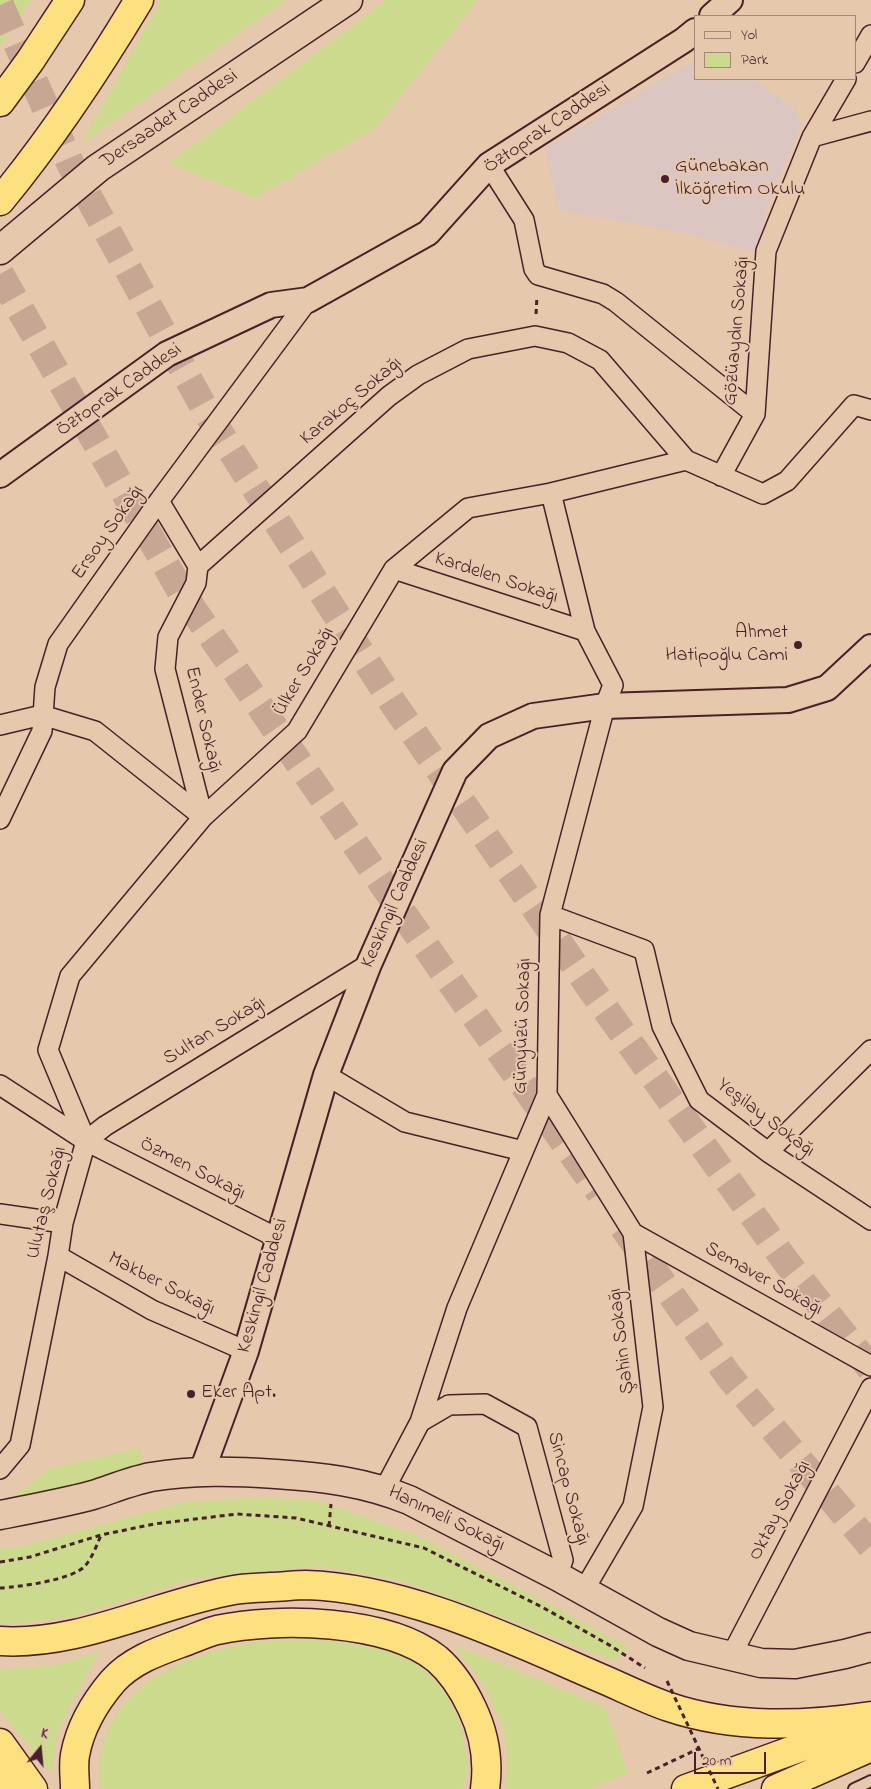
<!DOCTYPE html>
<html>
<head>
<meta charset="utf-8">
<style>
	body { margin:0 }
	#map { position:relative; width:871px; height:1789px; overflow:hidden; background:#e6c9ad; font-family:"Indie Flower",sans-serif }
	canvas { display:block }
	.legend { position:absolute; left:694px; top:15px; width:162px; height:65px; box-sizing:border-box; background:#e6c9ad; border:1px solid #a88579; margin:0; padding:6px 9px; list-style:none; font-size:15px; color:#4a1f2b }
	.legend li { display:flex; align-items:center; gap:10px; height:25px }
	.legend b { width:25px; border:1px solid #a88579 }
	.north { position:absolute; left:15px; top:1724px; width:50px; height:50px; -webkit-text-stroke:4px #e6c9ad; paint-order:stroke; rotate:17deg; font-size:14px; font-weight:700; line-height:20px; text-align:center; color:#4a1f2b }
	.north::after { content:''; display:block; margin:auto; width:18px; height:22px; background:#4a1f2b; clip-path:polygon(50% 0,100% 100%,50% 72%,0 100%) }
	.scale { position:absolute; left:694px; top:1752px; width:72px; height:22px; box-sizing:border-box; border:2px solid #4a1f2b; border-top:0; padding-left:6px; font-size:15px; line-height:18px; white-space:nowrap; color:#4a1f2b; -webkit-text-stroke:4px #e6c9ad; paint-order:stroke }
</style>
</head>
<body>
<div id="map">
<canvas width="871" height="1789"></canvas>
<ul class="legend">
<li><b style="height:6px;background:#e6c9ad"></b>Yol</li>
<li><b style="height:14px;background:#ccda8e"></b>Park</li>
</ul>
<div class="north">K</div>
<div class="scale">20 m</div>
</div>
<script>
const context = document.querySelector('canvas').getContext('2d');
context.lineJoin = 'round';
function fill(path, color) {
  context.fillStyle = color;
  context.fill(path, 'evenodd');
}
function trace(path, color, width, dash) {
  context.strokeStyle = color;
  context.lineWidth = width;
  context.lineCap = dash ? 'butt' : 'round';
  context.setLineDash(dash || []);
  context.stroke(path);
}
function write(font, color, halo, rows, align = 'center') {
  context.font = font + ' "Indie Flower",sans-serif';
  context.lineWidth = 4;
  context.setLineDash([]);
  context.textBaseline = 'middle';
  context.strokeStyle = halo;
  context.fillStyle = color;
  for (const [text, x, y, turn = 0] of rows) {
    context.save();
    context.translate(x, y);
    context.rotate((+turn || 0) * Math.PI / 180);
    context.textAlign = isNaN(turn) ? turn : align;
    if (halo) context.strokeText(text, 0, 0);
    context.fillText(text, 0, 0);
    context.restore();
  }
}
fill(new Path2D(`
	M 695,60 L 695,79 L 753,79 L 793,107 L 802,124 L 765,212 L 760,254 L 687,233 L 558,210 L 545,148 Z`), '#dcc6c1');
fill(new Path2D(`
	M 0,0 L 31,0 L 0,46 Z
	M 161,0 L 286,0 L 82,143 Z
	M 387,0 L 478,0 L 375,128 L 255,198 L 169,163 Z
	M 140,1448 L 142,1461 L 156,1467 L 4,1504 L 50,1468 Z
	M 258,1497 L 320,1501 L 418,1536 L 538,1598 L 628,1647 L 614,1661 L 502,1617 L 405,1582 L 321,1566 L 196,1578 L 75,1616 L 17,1624 L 0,1624 L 0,1548 L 19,1547 L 184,1502 Z
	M 321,1640 L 379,1648 L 414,1661 L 438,1682 L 458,1715 L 469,1767 L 463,1789 L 101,1789 C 97,1771 101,1750 107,1733 C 131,1673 205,1648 264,1641 C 282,1639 302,1640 321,1640 Z
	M 454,1645 L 605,1707 L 628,1773 L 590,1789 L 505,1789 L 508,1763 L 505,1733 L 487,1689 Z
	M 100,1651 L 73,1699 L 57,1736 L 52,1773 L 0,1711 L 0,1670 L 61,1664 Z`), '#ccda8e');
trace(new Path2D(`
	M 0,5 L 71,165 L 207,413 L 395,706 L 591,989 L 787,1263 L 871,1369
	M 0,274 L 183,595 L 447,977 L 600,1193
	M 623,1227 L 728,1375 L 871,1546`), '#c7a793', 28, [28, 14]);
const service = new Path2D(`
	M 854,1789 L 871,1781`);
const minor = new Path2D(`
	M 855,63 L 871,35
	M 812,137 L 871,121
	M 489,165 L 524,220 L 534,269 L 538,275 L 603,294 L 616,302 L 755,414
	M 721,476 L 755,414 L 766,251 L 812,137 L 846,79
	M 159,501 L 198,566 L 196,583 L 168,637 L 165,669 L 203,817
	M 198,566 L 389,396 L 418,375 L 468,349 L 535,336 L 568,343 L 600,360 L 686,460 L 763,494 L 787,481 L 854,405 L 871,410
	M 394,569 L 585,631
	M 0,725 L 42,715 L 95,731 L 203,817
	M 0,819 L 42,731 L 45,687 L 58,644 L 159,501 L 308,300
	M 550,915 L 644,950 L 662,1026 L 699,1100 L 768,1152 L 871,1220
	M 326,1075 L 405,1122 L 523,1151
	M 0,1085 L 86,1141 L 277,1238
	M 547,1095 L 633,1233 L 653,1407 L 633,1506 L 584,1590
	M 86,1141 L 105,1126 L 369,964
	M 768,1152 L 871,1050
	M 0,1214 L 63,1223
	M 633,1233 L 871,1366
	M 58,1256 L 152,1310 L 246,1351
	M 420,1422 L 457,1308 L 547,1095 L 550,915 L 605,706 L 613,685 L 585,631 L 551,493 L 686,460
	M 0,1469 L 20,1445 L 58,1256 L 63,1223 L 86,1141 L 48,1050 L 70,976 L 203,817 L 297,731 L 394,569 L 468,508 L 551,493
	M 384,1490 L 420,1422 L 449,1405 L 485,1404 L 527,1427 L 563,1560 L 557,1576
	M 731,1656 L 871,1388`);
const tertiary = new Path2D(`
	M 712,16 L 730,0
	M 0,475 L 167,354 L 271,305 L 308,300 L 428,233 L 489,165 L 684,40 L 695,31
	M 202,1471 L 246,1351 L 326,1075 L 369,964 L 455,771 L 489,736 L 533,716 L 605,706 L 788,700 L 827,688 L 871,647`);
const secondary = new Path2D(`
	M 0,250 L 98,168 L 348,0
	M 0,1515 C 31,1509 63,1503 93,1495 C 112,1489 131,1481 151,1477 C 194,1470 233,1471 276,1474 C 323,1477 365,1482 409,1500 L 557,1576 L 658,1632 L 689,1646 L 761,1663 L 795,1664 L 845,1654 L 871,1647`);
const trunk = new Path2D(`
	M 75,1789 C 75,1778 73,1766 75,1755 C 80,1728 95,1702 113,1681 C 131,1661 156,1652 181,1643 C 193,1639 205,1633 217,1630 C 277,1617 387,1619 437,1659 C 452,1672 464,1691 472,1708 C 484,1733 489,1761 485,1789
	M 686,1789 L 840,1733 L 870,1719
	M 776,1789 L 871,1747`);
const motorway = new Path2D(`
	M 0,102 L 30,61 L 70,0
	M 0,201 C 52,138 97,70 139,0
	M 0,1641 C 80,1646 156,1604 234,1590 C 245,1588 258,1588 270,1587 C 282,1587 294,1585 306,1585 C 405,1588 508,1638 598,1677 C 622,1687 645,1699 669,1707 C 734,1729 804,1726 871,1716
	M 0,1743 L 33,1789
	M 0,1776 L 10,1789`);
trace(service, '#4a1f2b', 14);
trace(minor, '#4a1f2b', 22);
trace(tertiary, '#4a1f2b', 28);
trace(secondary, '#4a1f2b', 31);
trace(trunk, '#4a1f2b', 31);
trace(motorway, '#4a1f2b', 31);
trace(new Path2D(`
	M 536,314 L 537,296
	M 329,1526 L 331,1504
	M 0,1562 L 30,1557 L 101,1535 L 154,1524 L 237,1514 L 296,1518 L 424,1548 L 542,1607 L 611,1646 L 645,1668
	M 0,1588 C 19,1587 72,1580 85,1566 C 92,1558 97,1545 101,1535
	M 647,1773 L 700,1748`), '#4a1f2b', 3, [5, 4]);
trace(service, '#e6c9ad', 10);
trace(minor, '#e6c9ad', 19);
trace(tertiary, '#e6c9ad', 24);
trace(secondary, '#e6c9ad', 28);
trace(trunk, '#fde080', 28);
trace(motorway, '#fde080', 28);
trace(new Path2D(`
	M 667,1681 L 718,1789`), '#4a1f2b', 3, [5, 4]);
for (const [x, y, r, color] of [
	[665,179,5,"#4a1f2b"],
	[798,645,5,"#4a1f2b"],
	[191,1394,5,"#4a1f2b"]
]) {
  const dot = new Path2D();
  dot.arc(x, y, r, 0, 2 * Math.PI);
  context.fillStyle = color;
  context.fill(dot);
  trace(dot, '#e6c9ad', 2);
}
write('20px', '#4a1f2b', '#e6c9ad', [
	["Dersaadet Caddesi",170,120,-34],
	["Öztoprak Caddesi",548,129,-34],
	["Gözüaydın Sokağı",738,331,-85],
	["Öztoprak Caddesi",120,391,-35],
	["Karakoç Sokağı",352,402,-40],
	["Ersoy Sokağı",109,533,-55],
	["Kardelen Sokağı",496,579,18],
	["Ülker Sokağı",305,672,-59],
	["Ender Sokağı",202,720,77],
	["Keskingil Caddesi",396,904,-66],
	["Günyüzü Sokağı",524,1026,-88],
	["Sultan Sokağı",215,1032,-31],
	["Yeşilay Sokağı",765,1119,37],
	["Özmen Sokağı",192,1170,27],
	["Ulutaş Sokağı",48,1203,-76],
	["Semaver Sokağı",763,1280,29],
	["Makber Sokağı",161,1285,27],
	["Keskingil Caddesi",264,1286,-74],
	["Şahin Sokağı",623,1341,-97],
	["Sincap Sokağı",567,1489,75],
	["Oktay Sokağı",781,1511,-62],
	["Hanımeli Sokağı",446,1520,26]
]);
write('20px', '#4a1f2b', '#e6c9ad', [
	["Günebakan",675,168],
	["İlköğretim Okulu",675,191],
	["Ahmet",788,634,"right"],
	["Hatipoğlu Cami",788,657,"right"],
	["Eker Apt.",201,1394]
], 'left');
</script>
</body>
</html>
